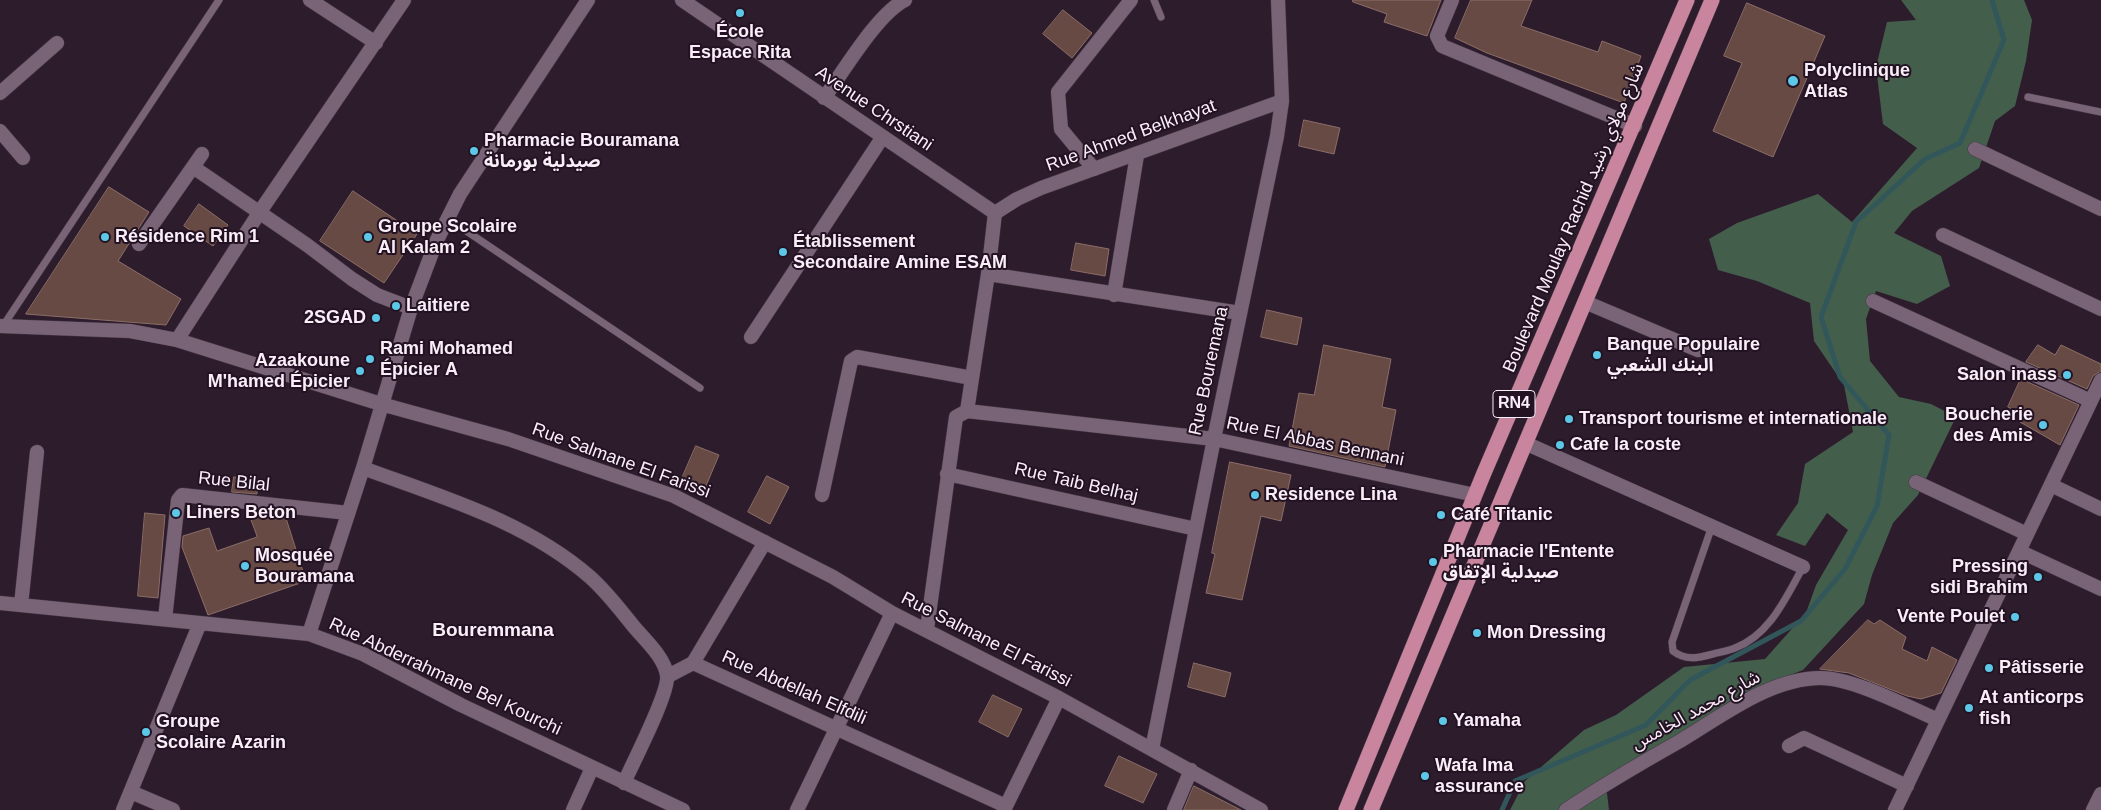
<!DOCTYPE html>
<html>
<head>
<meta charset="utf-8">
<style>
	body { margin:0 }
	canvas { display:block; background:#2d1c2c }
</style>
</head>
<body>
<canvas width="2101" height="810"></canvas>
<script>
const context = document.querySelector('canvas').getContext('2d');
context.lineJoin = 'round';
function fill(path, color) {
  context.fillStyle = color;
  context.fill(path, 'evenodd');
}
function trace(path, color, width, dash) {
  context.strokeStyle = color;
  context.lineWidth = width;
  context.lineCap = dash ? 'butt' : 'round';
  context.setLineDash(dash || []);
  context.stroke(path);
}
function write(font, color, halo, rows, align = 'center') {
  context.font = font + ' Arial,"Noto Sans Arabic",sans-serif';
  context.lineWidth = 4;
  context.setLineDash([]);
  context.textBaseline = 'middle';
  context.strokeStyle = halo;
  context.fillStyle = color;
  for (const [text, x, y, turn = 0] of rows) {
    context.save();
    context.translate(x, y);
    context.rotate((+turn || 0) * Math.PI / 180);
    context.textAlign = isNaN(turn) ? turn : align;
    if (halo) context.strokeText(text, 0, 0);
    context.fillText(text, 0, 0);
    context.restore();
  }
}
fill(new Path2D(`
	M 1901,0 L 2024,0 L 2032,20 L 2026,61 L 2015,106 L 1995,121 L 1979,168 L 1912,211 L 1894,233 L 1941,256 L 1950,286 L 1917,304 L 1876,291 L 1866,319 L 1870,361 L 1899,397 L 1931,404 L 1956,417 L 1918,495 L 1893,523 L 1872,575 L 1864,604 L 1803,670 L 1741,694 L 1671,739 L 1605,777 L 1609,810 L 1510,810 L 1525,781 L 1584,730 L 1616,715 L 1684,667 L 1765,659 L 1806,613 L 1816,585 L 1848,530 L 1827,513 L 1805,546 L 1776,535 L 1798,503 L 1805,464 L 1853,432 L 1844,385 L 1814,341 L 1810,303 L 1757,281 L 1718,270 L 1709,239 L 1737,223 L 1818,194 L 1852,222 L 1917,148 L 1883,124 L 1876,67 L 1887,22 L 1916,20 Z`), '#445e4c');
trace(new Path2D(`
	M 1502,810 L 1515,781 L 1646,725 L 1690,680 L 1801,621 L 1845,569 L 1877,506 L 1889,435 L 1840,377 L 1821,317 L 1856,222 L 1925,159 L 1960,143 L 2004,40 L 1992,0`), '#32575a', 5);
const building = new Path2D(`
	M 1353,0 L 1441,0 L 1427,36 L 1384,22 L 1387,14 L 1353,2 Z
	M 1471,0 L 1532,0 L 1521,26 L 1598,52 L 1602,41 L 1641,56 L 1624,103 L 1487,53 L 1455,38 Z
	M 1747,3 L 1825,36 L 1773,157 L 1713,131 L 1742,63 L 1724,56 Z
	M 1063,10 L 1092,33 L 1072,58 L 1043,34 Z
	M 1304,120 L 1340,128 L 1334,154 L 1299,146 Z
	M 109,187 L 149,212 L 118,261 L 181,299 L 166,325 L 26,314 Z
	M 353,191 L 417,234 L 384,283 L 320,241 Z
	M 199,204 L 228,225 L 213,246 L 184,226 Z
	M 1076,243 L 1109,249 L 1105,276 L 1071,270 Z
	M 1267,310 L 1302,318 L 1297,345 L 1261,337 Z
	M 1324,345 L 1391,359 L 1382,407 L 1396,410 L 1385,467 L 1289,446 L 1299,393 L 1314,395 Z
	M 2038,345 L 2055,355 L 2061,345 L 2101,364 L 2101,371 L 2093,376 L 2087,389 L 2026,362 Z
	M 2021,379 L 2079,405 L 2060,445 L 2020,422 L 2024,416 L 2008,407 Z
	M 696,446 L 719,455 L 703,493 L 680,483 Z
	M 1230,462 L 1291,475 L 1281,521 L 1261,516 L 1242,600 L 1206,593 L 1215,554 L 1212,553 Z
	M 767,476 L 789,487 L 770,524 L 748,512 Z
	M 234,477 L 258,479 L 257,494 L 232,492 Z
	M 248,511 L 255,512 L 255,515 L 285,515 L 306,581 L 208,615 L 182,547 L 183,536 L 209,528 L 217,551 L 257,537 Z
	M 145,513 L 165,515 L 158,598 L 138,596 Z
	M 1868,620 L 1874,624 L 1880,620 L 1906,637 L 1902,649 L 1927,661 L 1932,647 L 1957,660 L 1941,693 L 1921,699 L 1907,696 L 1849,673 L 1820,669 Z
	M 1194,663 L 1231,673 L 1225,697 L 1188,687 Z
	M 993,695 L 1022,709 L 1008,737 L 979,722 Z
	M 1119,756 L 1157,774 L 1143,803 L 1105,786 Z
	M 1194,786 L 1241,810 L 1184,810 Z`);
fill(building, '#684a44');
trace(building, '#8b6d68', 1);
const lane = new Path2D(`
	M 1154,0 L 1161,17
	M 2028,97 L 2101,112
	M 447,218 L 700,388
	M 3,326 L 219,0
	M 1712,526 L 1672,642 L 1673,651 C 1686,661 1698,658 1713,654 C 1720,652 1728,651 1735,648 C 1770,635 1786,597 1803,567`);
const street = new Path2D(`
	M 310,0 L 376,43
	M 682,0 L 995,213
	M 1452,0 L 1437,36 L 1442,46 L 1635,126
	M 0,93 L 57,43
	M 824,98 C 844,71 877,14 905,0
	M 0,131 L 23,158
	M 1975,149 L 2101,209
	M 193,167 L 307,245 L 352,279 L 377,295 L 411,308
	M 1094,169 L 1061,129 L 1058,92 L 1131,0
	M 995,213 L 1017,199 L 1041,188 L 1282,101
	M 1943,235 L 2101,309
	M 139,244 L 202,154
	M 988,274 L 1240,313
	M 1114,295 L 1137,155
	M 1873,301 L 2091,401
	M 1585,302 L 1698,350
	M 0,326 L 130,331 L 177,340 L 381,404 L 508,439 L 674,496 L 833,577 L 892,613 L 1059,698 L 1261,810
	M 751,337 L 882,138
	M 177,340 L 259,213 L 404,0
	M 967,411 L 1214,439 L 1475,495
	M 1525,443 L 1803,567
	M 363,468 C 441,497 526,521 590,577 C 607,592 621,611 635,628 C 646,641 664,657 667,675 C 670,692 632,764 624,783
	M 947,474 L 1196,529
	M 1916,482 L 2027,534
	M 2051,485 L 2101,509
	M 822,495 L 851,361 L 857,357 L 972,378
	M 2019,551 L 2101,589
	M 0,603 L 309,634 L 363,654 L 461,705 L 683,810
	M 21,605 L 37,452
	M 165,619 L 178,500 L 182,495 L 348,513
	M 927,629 L 956,417 L 967,411 L 988,274 L 995,213
	M 309,634 L 363,468 L 411,308 L 436,242 L 460,194 L 588,0
	M 693,663 L 1006,806
	M 693,663 L 765,542
	M 668,676 L 693,663
	M 1789,746 L 1804,738 L 1907,786
	M 1152,749 L 1214,439 L 1277,136 L 1282,101 L 1278,0
	M 131,792 L 173,810
	M 123,810 L 200,623
	M 573,810 L 592,768
	M 797,810 L 892,613
	M 1004,810 L 1059,698
	M 1174,810 L 1191,770
	M 1566,810 C 1603,785 1641,763 1680,741 C 1722,716 1770,678 1821,678 C 1853,678 1908,707 1938,720
	M 1895,810 L 2101,380
	M 2093,810 L 2101,794`);
const primary = new Path2D(`
	M 1346,810 L 1484,473 L 1687,0
	M 1371,810 L 1712,0`);
trace(lane, '#473946', 8);
trace(street, '#473946', 15);
trace(primary, '#473946', 16);
trace(lane, '#796477', 7);
trace(street, '#796477', 14);
trace(primary, '#c8859d', 15);
for (const [x, y, r, color] of [
	[740,13,5,"#5dc7e8"],
	[1793,81,6,"#5dc7e8"],
	[474,151,5,"#5dc7e8"],
	[105,237,5,"#5dc7e8"],
	[368,237,5,"#5dc7e8"],
	[783,252,5,"#5dc7e8"],
	[396,306,5,"#5dc7e8"],
	[376,318,5,"#5dc7e8"],
	[1597,355,5,"#5dc7e8"],
	[370,359,5,"#5dc7e8"],
	[360,371,5,"#5dc7e8"],
	[2067,375,5,"#5dc7e8"],
	[1569,419,5,"#5dc7e8"],
	[2043,425,5,"#5dc7e8"],
	[1560,445,5,"#5dc7e8"],
	[1255,495,5,"#5dc7e8"],
	[176,513,5,"#5dc7e8"],
	[1441,515,5,"#5dc7e8"],
	[1433,562,5,"#5dc7e8"],
	[245,566,5,"#5dc7e8"],
	[2038,577,5,"#5dc7e8"],
	[2015,617,5,"#5dc7e8"],
	[1477,633,5,"#5dc7e8"],
	[1989,668,5,"#5dc7e8"],
	[1969,708,5,"#5dc7e8"],
	[1443,721,5,"#5dc7e8"],
	[146,732,5,"#5dc7e8"],
	[1425,776,5,"#5dc7e8"]
]) {
  const dot = new Path2D();
  dot.arc(x, y, r, 0, 2 * Math.PI);
  context.fillStyle = color;
  context.fill(dot);
  trace(dot, '#231222', 2);
}
for (const [x, y, w] of [
	[1514,404,42]
]) {
  const box = new Path2D();
  box.roundRect(x - w / 2, y - 13.5, w, 27, 4);
  context.fillStyle = '#231222';
  context.fill(box);
  trace(box, '#faeef9', 1);
}
write('bold 16px', '#faeef9', null, [
	["RN4",1514,404]
]);
write('bold 18px', '#faeef9', '#231222', [
	["École",740,32,"center"],
	["Espace Rita",740,53,"center"],
	["Polyclinique",1804,71],
	["Atlas",1804,92],
	["Pharmacie Bouramana",484,141],
	["صيدلية بورمانة",484,162],
	["Groupe Scolaire",378,227],
	["Al Kalam 2",378,248],
	["Résidence Rim 1",115,237],
	["Établissement",793,242],
	["Secondaire Amine ESAM",793,263],
	["Laitiere",406,306],
	["2SGAD",366,318,"right"],
	["Banque Populaire",1607,345],
	["البنك الشعبي",1607,366],
	["Rami Mohamed",380,349],
	["Épicier A",380,370],
	["Azaakoune",350,361,"right"],
	["M'hamed Épicier",350,382,"right"],
	["Salon inass",2057,375,"right"],
	["Boucherie",2033,415,"right"],
	["des Amis",2033,436,"right"],
	["Transport tourisme et internationale",1579,419],
	["Cafe la coste",1570,445],
	["Residence Lina",1265,495],
	["Liners Beton",186,513],
	["Café Titanic",1451,515],
	["Pharmacie l'Entente",1443,552],
	["صيدلية الإتفاق",1443,573],
	["Mosquée",255,556],
	["Bouramana",255,577],
	["Pressing",2028,567,"right"],
	["sidi Brahim",2028,588,"right"],
	["Vente Poulet",2005,617,"right"],
	["Mon Dressing",1487,633],
	["Pâtisserie",1999,668],
	["At anticorps",1979,698],
	["fish",1979,719],
	["Yamaha",1453,721],
	["Groupe",156,722],
	["Scolaire Azarin",156,743],
	["Wafa Ima",1435,766],
	["assurance",1435,787]
], 'left');
write('18px', '#faeef9', '#231222', [
	["Avenue Chrstiani",874,109,34],
	["Rue Ahmed Belkhayat",1131,136,-20],
	["Boulevard Moulay Rachid شارع مولاي رشيد",1574,218,-67],
	["Rue Bouremana",1209,371,-78],
	["Rue El Abbas Bennani",1315,442,12],
	["Rue Salmane El Farissi",621,461,20],
	["Rue Bilal",234,482,6],
	["Rue Taib Belhaj",1076,483,13],
	["Rue Salmane El Farissi",986,640,27],
	["Rue Abderrahmane Bel Kourchi",445,677,25],
	["Rue Abdellah Elfdili",794,688,24],
	["شارع محمد الخامس",1696,711,-29]
]);
write('bold 19px', '#faeef9', '#231222', [
	["Bouremmana",493,631]
]);
</script>
</body>
</html>
